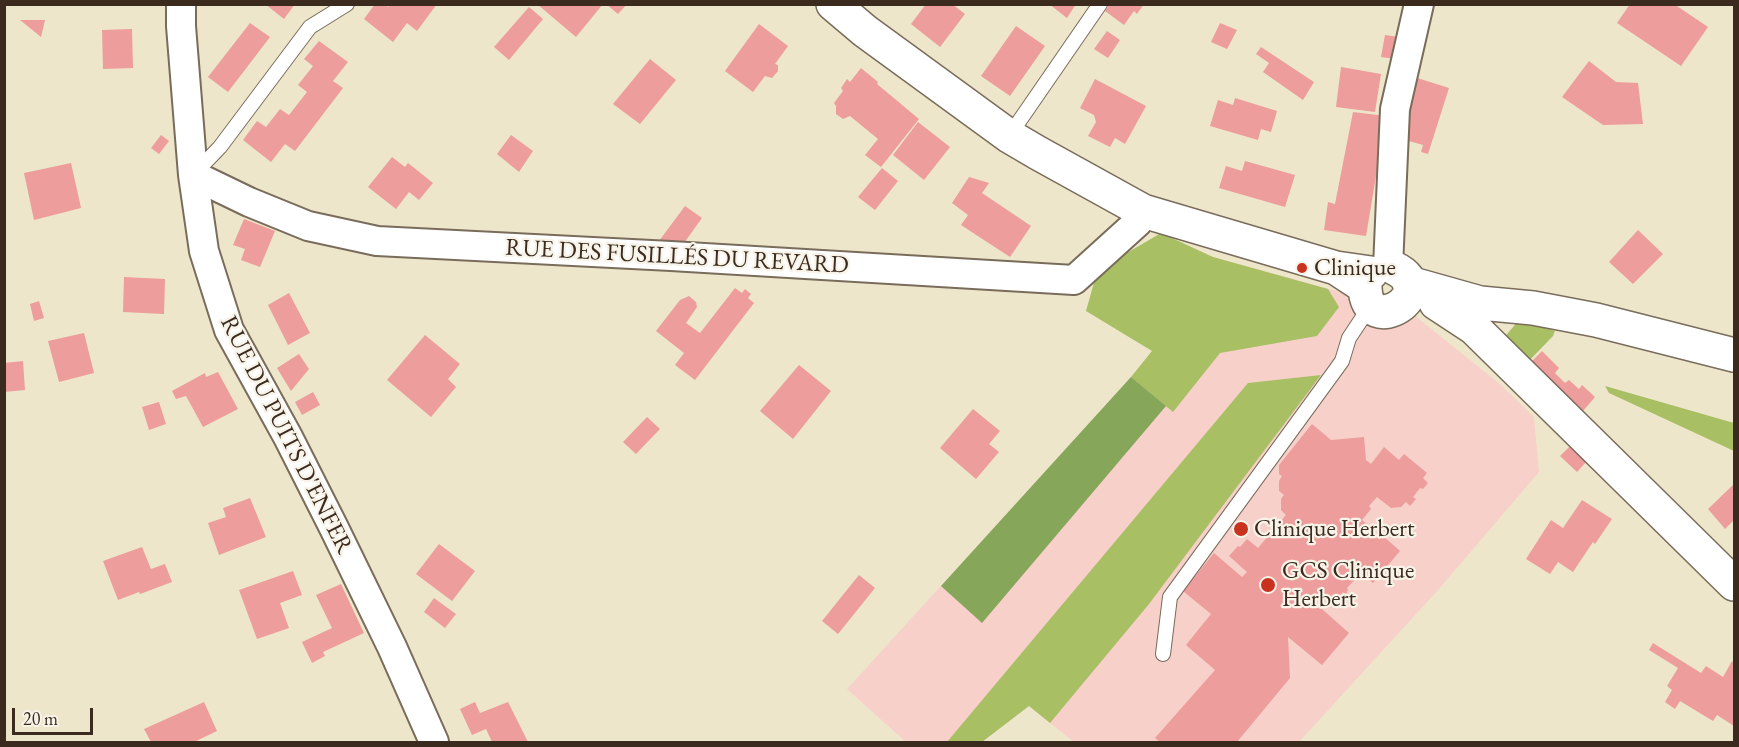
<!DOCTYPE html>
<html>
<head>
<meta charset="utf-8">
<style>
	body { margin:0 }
	#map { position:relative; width:1739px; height:747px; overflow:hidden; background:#ede6cb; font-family:"EB Garamond",serif }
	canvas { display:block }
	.frame { position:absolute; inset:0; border:6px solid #3b2a1e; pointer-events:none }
	.scale { position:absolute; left:12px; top:708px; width:81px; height:27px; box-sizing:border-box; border:3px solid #3b2a1e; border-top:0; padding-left:8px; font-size:18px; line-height:21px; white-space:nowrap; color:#3b2a1e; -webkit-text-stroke:4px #f7f3e8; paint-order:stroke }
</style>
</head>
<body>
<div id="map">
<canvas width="1739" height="747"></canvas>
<div class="frame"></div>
<div class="scale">20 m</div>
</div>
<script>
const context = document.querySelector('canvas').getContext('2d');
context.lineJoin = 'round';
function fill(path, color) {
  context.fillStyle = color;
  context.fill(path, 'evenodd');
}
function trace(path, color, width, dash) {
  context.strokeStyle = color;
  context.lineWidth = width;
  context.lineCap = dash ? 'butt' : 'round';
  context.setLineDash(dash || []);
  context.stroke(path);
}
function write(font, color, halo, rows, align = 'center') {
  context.font = font + ' "EB Garamond",serif';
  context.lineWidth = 4.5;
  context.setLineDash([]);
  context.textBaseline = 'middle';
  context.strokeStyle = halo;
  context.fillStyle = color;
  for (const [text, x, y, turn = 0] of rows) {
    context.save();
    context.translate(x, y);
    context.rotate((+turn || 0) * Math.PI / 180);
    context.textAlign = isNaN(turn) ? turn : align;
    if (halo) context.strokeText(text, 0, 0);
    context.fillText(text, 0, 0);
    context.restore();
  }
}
fill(new Path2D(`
	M 1213,257 L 1409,311 L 1500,384 L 1534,417 L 1539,472 L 1438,590 L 1299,742 L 1074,742 L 1029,706 L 982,742 L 906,742 L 847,689 L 1166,339 Z`), '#f7d0c9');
fill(new Path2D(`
	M 1161,233 L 1213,257 L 1328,289 L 1339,307 L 1317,336 L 1220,353 L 1173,412 L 1131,377 L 1152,351 L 1086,311 L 1095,279 L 1125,254 Z
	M 1519,320 L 1555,331 L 1553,336 L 1526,364 L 1502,340 Z
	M 1321,375 L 1149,604 L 1050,723 L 1029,706 L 982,742 L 947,742 L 1248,383 Z
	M 1605,386 L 1734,423 L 1734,451 L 1609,393 Z`), '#a8bf64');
fill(new Path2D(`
	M 1131,377 L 1166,406 L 982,623 L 941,586 Z`), '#86a65a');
fill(new Path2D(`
	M 265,4 L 295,4 L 284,19 Z
	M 375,4 L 385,4 L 388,7 L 390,4 L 437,4 L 417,31 L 407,23 L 393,42 L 364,19 Z
	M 537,4 L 603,4 L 576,37 Z
	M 606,4 L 627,4 L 618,14 Z
	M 926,4 L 952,4 L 965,14 L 940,47 L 911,24 Z
	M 1049,4 L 1076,4 L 1067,18 Z
	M 1110,4 L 1144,4 L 1137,14 L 1134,11 L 1124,25 L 1105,11 Z
	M 1630,4 L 1674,4 L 1708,27 L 1681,66 L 1617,23 Z
	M 529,7 L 543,19 L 509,60 L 494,47 Z
	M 20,20 L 45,20 L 41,37 Z
	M 250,23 L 270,37 L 228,92 L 208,77 Z
	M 1220,23 L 1237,30 L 1227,49 L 1211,42 Z
	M 759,24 L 788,46 L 775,64 L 778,65 L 778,71 L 772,78 L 765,76 L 753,92 L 725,71 Z
	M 1016,26 L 1045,46 L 1010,96 L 981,76 Z
	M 132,29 L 133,68 L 103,69 L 102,30 Z
	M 1107,31 L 1120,40 L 1108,58 L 1094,49 Z
	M 1385,35 L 1399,37 L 1395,59 L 1381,57 Z
	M 319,41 L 348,62 L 333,81 L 343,88 L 295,151 L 285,144 L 271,162 L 243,140 L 257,121 L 266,127 L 280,109 L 289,115 L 307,92 L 298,85 L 313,66 L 304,59 Z
	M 1261,47 L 1314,82 L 1303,100 L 1263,72 L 1269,63 L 1256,54 Z
	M 650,59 L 676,80 L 640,124 L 613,104 Z
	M 1589,61 L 1616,82 L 1638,83 L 1643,124 L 1603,125 L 1562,97 Z
	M 1341,67 L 1381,74 L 1375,112 L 1336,107 Z
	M 861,68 L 878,82 L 877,84 L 919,119 L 881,167 L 865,155 L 878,139 L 850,116 L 843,119 L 836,114 L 836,106 L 834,103 L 843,91 L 841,88 L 847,79 L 850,82 Z
	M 1411,76 L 1449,88 L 1428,154 L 1421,152 L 1423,145 L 1402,139 Z
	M 1095,79 L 1146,106 L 1125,144 L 1115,138 L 1110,147 L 1088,136 L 1096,122 L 1094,115 L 1080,108 Z
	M 1235,98 L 1277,111 L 1271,132 L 1261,129 L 1258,140 L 1210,126 L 1218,100 L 1233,105 Z
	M 1353,112 L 1386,116 L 1366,236 L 1324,230 L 1328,202 L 1335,204 Z
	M 918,122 L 950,147 L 924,180 L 893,155 Z
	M 161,135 L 169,141 L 159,154 L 151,148 Z
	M 511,135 L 533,151 L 519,172 L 497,154 Z
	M 392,157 L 405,167 L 408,163 L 433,183 L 419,200 L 409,192 L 396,209 L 368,187 Z
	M 1245,161 L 1295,175 L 1285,207 L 1219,188 L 1226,166 L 1242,171 Z
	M 71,163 L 81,208 L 34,220 L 24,173 Z
	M 882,168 L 898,181 L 875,210 L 858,197 Z
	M 969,177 L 989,183 L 982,193 L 1031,226 L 1010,257 L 961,225 L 968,215 L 952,203 Z
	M 685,206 L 702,218 L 684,243 L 659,241 Z
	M 244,219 L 275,231 L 260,267 L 241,260 L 245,249 L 233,245 Z
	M 1638,230 L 1663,254 L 1633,284 L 1609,262 Z
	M 124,277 L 165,279 L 164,314 L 123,312 Z
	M 735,288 L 742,293 L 745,289 L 751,294 L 748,298 L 754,303 L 695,380 L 675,365 L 684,353 L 656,331 L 680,300 L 689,296 L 696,302 L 697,307 L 686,323 L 700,333 Z
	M 289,293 L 310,333 L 288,345 L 268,305 Z
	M 39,301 L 44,318 L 34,321 L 30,304 Z
	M 84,333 L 94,373 L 59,382 L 48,341 Z
	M 425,335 L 460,364 L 448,379 L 456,387 L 431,417 L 387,380 Z
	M 1542,351 L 1559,368 L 1555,373 L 1565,383 L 1569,380 L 1579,389 L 1582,385 L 1595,397 L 1578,417 L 1527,366 Z
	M 299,354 L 309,369 L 291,391 L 277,368 Z
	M 23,361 L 25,390 L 4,392 L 4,363 Z
	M 799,365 L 831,391 L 793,439 L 760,411 Z
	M 218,372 L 238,409 L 203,427 L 186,396 L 176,399 L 172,391 L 205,373 L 206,377 Z
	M 313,392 L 320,405 L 302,415 L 295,402 Z
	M 159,402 L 166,424 L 149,430 L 142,407 Z
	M 973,409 L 1000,431 L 989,444 L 999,452 L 976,479 L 940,448 Z
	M 647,417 L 660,429 L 636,454 L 623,442 Z
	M 1312,424 L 1331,440 L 1364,437 L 1366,460 L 1371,464 L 1384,447 L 1399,460 L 1404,454 L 1427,473 L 1423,478 L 1428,483 L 1423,489 L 1420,488 L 1413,497 L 1416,499 L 1410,506 L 1406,502 L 1401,507 L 1391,508 L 1377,497 L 1369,506 L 1371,509 L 1362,520 L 1369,526 L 1364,531 L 1370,536 L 1382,535 L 1400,551 L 1373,583 L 1361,573 L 1347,588 L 1348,589 L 1346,595 L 1343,592 L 1334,602 L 1320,592 L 1313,601 L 1349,633 L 1322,665 L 1288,637 L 1290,678 L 1237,742 L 1160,742 L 1155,738 L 1215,670 L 1186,645 L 1211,614 L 1183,591 L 1214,553 L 1242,577 L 1247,572 L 1229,556 L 1238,546 L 1240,547 L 1247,539 L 1258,548 L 1286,515 L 1281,510 L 1281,499 L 1284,495 L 1279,491 L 1279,481 L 1282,476 L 1279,474 L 1279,465 Z
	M 1571,445 L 1587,461 L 1577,472 L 1560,456 Z
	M 1734,484 L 1734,520 L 1725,529 L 1708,509 Z
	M 250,498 L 266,537 L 219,555 L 208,523 L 226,517 L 223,508 Z
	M 1582,500 L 1612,519 L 1595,544 L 1593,542 L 1573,572 L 1558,562 L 1550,574 L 1526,559 L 1551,520 L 1563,528 Z
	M 439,544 L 475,571 L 452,601 L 416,574 Z
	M 142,547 L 151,569 L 165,564 L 172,582 L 140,594 L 139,592 L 118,600 L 103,561 Z
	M 293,571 L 302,595 L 280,603 L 289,628 L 257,639 L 239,590 Z
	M 859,575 L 875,588 L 838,634 L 822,621 Z
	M 341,584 L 364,633 L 323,652 L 325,656 L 312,663 L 302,642 L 332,628 L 316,595 Z
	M 434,598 L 456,614 L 445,628 L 424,612 Z
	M 1653,643 L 1701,673 L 1706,666 L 1723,677 L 1732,661 L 1734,663 L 1734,726 L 1717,715 L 1713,721 L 1680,701 L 1675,709 L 1665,702 L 1672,690 L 1667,686 L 1678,668 L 1649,650 Z
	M 204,702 L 217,731 L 194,742 L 151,742 L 144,729 Z
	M 475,702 L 480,713 L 508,702 L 528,742 L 492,742 L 486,729 L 472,735 L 460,709 Z`), '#ed9d9b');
const service = new Path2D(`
	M 1009,136 L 1100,4
	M 195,173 L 220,147 L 310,27 L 347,4
	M 1163,654 L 1170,597 L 1337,368 L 1342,361 L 1349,338 L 1371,305`);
const minor = new Path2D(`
	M 181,4 L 181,26 L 193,175 L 204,251 L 229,330 L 288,437 L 334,528 L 392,647 L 434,742
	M 193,175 L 249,202 L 308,226 L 377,241 L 671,256 L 1074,280 L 1138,222 L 1143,211
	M 1388,267 L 1395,109 L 1419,4`);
const secondary = new Path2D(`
	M 833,4 L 865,31 L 1009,136 L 1038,153 L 1143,211 L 1336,268 L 1371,273
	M 1336,268 L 1365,287 C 1366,342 1444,291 1394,268
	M 1409,283 L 1480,303 L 1533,308 L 1596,320 L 1734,355
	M 1436,303 L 1474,328 L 1734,584`);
trace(service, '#796c5b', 16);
trace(minor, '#796c5b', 32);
trace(secondary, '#796c5b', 36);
trace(service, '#fff', 14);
trace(minor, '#fff', 28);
trace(secondary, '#fff', 33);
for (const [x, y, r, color] of [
	[1302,268,6,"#c8321e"],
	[1241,529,8,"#c8321e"],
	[1268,585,8,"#c8321e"]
]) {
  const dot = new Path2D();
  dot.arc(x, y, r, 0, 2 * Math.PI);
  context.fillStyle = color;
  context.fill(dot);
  trace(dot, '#f7f3e8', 2);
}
write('24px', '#3b2a1e', '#f7f3e8', [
	["RUE DES FUSILLÉS DU REVARD",677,257,3],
	["RUE DU PUITS D'ENFER",286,435,63]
]);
write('24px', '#3b2a1e', '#f7f3e8', [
	["Clinique",1314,268],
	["Clinique Herbert",1254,529],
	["GCS Clinique",1282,571],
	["Herbert",1282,599]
], 'left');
</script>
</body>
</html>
